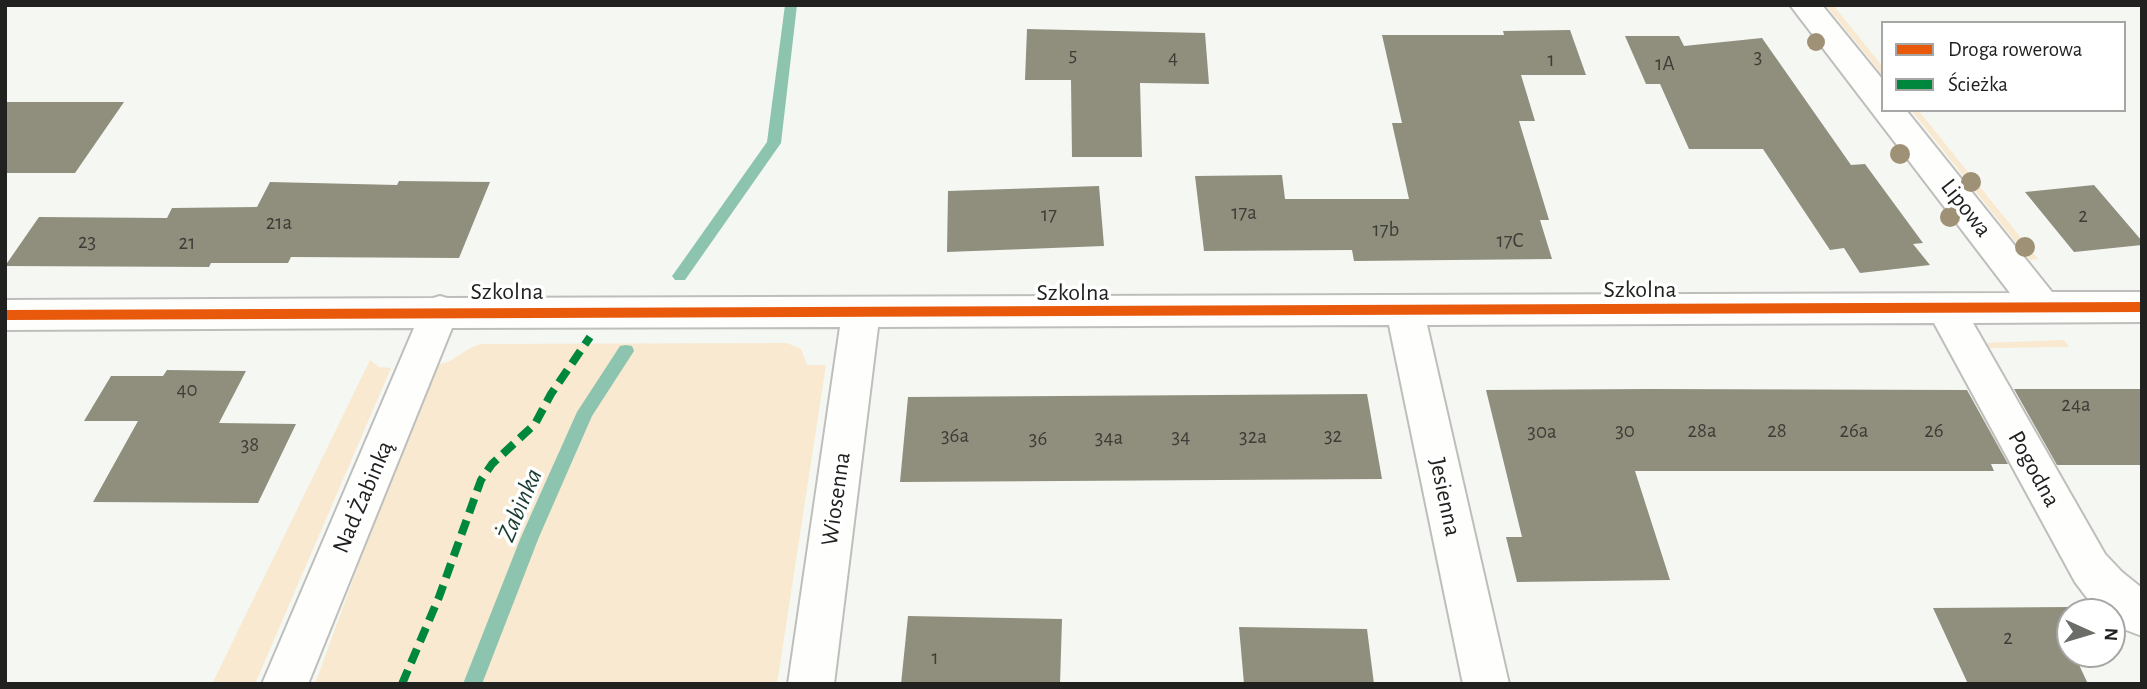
<!DOCTYPE html>
<html>
<head>
<meta charset="utf-8">
<style>
	body { margin:0 }
	#map { position:relative; width:2147px; height:689px; overflow:hidden; background:#f5f7f2; font-family:"Alegreya Sans",sans-serif }
	canvas { display:block }
	.frame { position:absolute; inset:0; border:7px solid #21221f; pointer-events:none }
	.legend { position:absolute; left:1881px; top:21px; width:245px; height:91px; box-sizing:border-box; background:#fff; border:2px solid #a6a7a5; margin:0; padding:9px 12px; list-style:none; font-size:21px; color:#21221f }
	.legend li { display:flex; align-items:center; gap:14px; height:35px }
	.legend b { width:35px; border:2px solid #a6a7a5 }
	.north { position:absolute; left:2056px; top:598px; width:70px; height:70px; box-sizing:border-box; background:#fff; border:2px solid #a6a7a5; border-radius:50%; rotate:94deg; font-size:19px; font-weight:700; line-height:28px; text-align:center; color:#21221f }
	.north::after { content:''; display:block; margin:auto; width:24px; height:32px; background:#6b6d69; clip-path:polygon(50% 0,100% 100%,50% 72%,0 100%) }
</style>
</head>
<body>
<div id="map">
<canvas width="2147" height="689"></canvas>
<div class="frame"></div>
<ul class="legend">
<li><b style="height:9px;background:#e8590c"></b>Droga rowerowa</li>
<li><b style="height:9px;background:#00873e"></b>Ścieżka</li>
</ul>
<div class="north">N</div>
</div>
<script>
const context = document.querySelector('canvas').getContext('2d');
context.lineJoin = 'round';
function fill(path, color) {
  context.fillStyle = color;
  context.fill(path, 'evenodd');
}
function trace(path, color, width, dash) {
  context.strokeStyle = color;
  context.lineWidth = width;
  context.lineCap = dash ? 'butt' : 'round';
  context.setLineDash(dash || []);
  context.stroke(path);
}
function write(font, color, halo, rows, align = 'center') {
  context.font = font + ' "Alegreya Sans",sans-serif';
  context.lineWidth = 7;
  context.setLineDash([]);
  context.textBaseline = 'middle';
  context.strokeStyle = halo;
  context.fillStyle = color;
  for (const [text, x, y, turn = 0] of rows) {
    context.save();
    context.translate(x, y);
    context.rotate((+turn || 0) * Math.PI / 180);
    context.textAlign = isNaN(turn) ? turn : align;
    if (halo) context.strokeText(text, 0, 0);
    context.fillText(text, 0, 0);
    context.restore();
  }
}
fill(new Path2D(`
	M 1826,5 L 1833,5 L 1883,67 L 1883,76 Z
	M 1911,110 L 1918,110 L 2038,259 L 2030,260 Z
	M 2064,340 L 2069,347 L 1987,348 L 2102,551 L 2142,587 L 2142,601 L 2115,577 L 1983,343 Z
	M 787,343 L 801,349 L 807,365 L 826,365 L 777,684 L 315,684 L 399,453 L 438,364 C 454,364 465,346 483,344 Z
	M 370,360 L 379,367 L 391,368 L 255,684 L 212,684 Z`), '#f8e9d0');
fill(new Path2D(`
	M 785,5 L 797,5 L 781,143 L 685,280 L 675,280 L 672,276 L 675,272 L 767,142 Z
	M 626,345 L 632,346 L 634,351 L 592,416 L 539,537 L 482,684 L 463,684 L 521,537 L 577,412 L 620,346 Z`), '#8dc4af');
fill(new Path2D(`
	M 1027,29 L 1205,33 L 1209,84 L 1140,83 L 1142,157 L 1072,157 L 1071,80 L 1025,80 Z
	M 1570,30 L 1586,75 L 1521,75 L 1535,121 L 1519,121 L 1549,220 L 1540,220 L 1552,259 L 1354,261 L 1352,250 L 1204,251 L 1195,176 L 1282,175 L 1285,199 L 1409,199 L 1392,123 L 1402,123 L 1382,35 L 1504,35 L 1503,31 Z
	M 1625,36 L 1679,36 L 1684,46 L 1762,38 L 1851,165 L 1865,164 L 1923,243 L 1913,244 L 1930,265 L 1860,273 L 1844,248 L 1830,250 L 1763,149 L 1689,149 L 1660,84 L 1646,84 Z
	M 5,102 L 124,102 L 75,173 L 5,173 Z
	M 399,181 L 490,182 L 459,258 L 291,257 L 288,263 L 211,263 L 209,267 L 5,266 L 39,217 L 167,218 L 172,208 L 257,207 L 270,182 L 397,185 Z
	M 2094,185 L 2142,241 L 2142,245 L 2074,252 L 2025,192 Z
	M 1099,186 L 1104,246 L 947,252 L 948,191 Z
	M 167,370 L 246,371 L 219,423 L 296,424 L 258,503 L 93,502 L 138,421 L 84,421 L 111,376 L 163,376 Z
	M 1650,389 L 1967,390 L 2008,464 L 1991,464 L 1994,471 L 1635,471 L 1670,580 L 1517,582 L 1506,537 L 1522,537 L 1486,390 Z
	M 2014,389 L 2142,389 L 2142,465 L 2057,465 Z
	M 1367,394 L 1382,479 L 900,482 L 908,397 Z
	M 2070,607 L 2070,654 L 2074,654 L 2088,684 L 1968,684 L 1933,608 Z
	M 908,616 L 1062,619 L 1060,684 L 901,684 Z
	M 1239,627 L 1367,629 L 1374,684 L 1244,684 Z`), '#908f7e');
const street = new Path2D(`
	M 1790,5 L 1822,5 L 1883,80 L 1883,110 L 1906,110 L 2052,292 L 2142,292 L 2142,322 L 1973,323 L 2105,554 L 2122,572 L 2142,588 L 2142,636 L 2126,630 L 2112,619 L 2112,612 C 2095,612 2085,595 2075,582 L 1934,323 L 1427,325 L 1509,684 L 1463,684 L 1389,325 L 878,327 L 834,684 L 788,684 L 840,327 L 452,328 L 308,684 L 262,684 L 414,328 L 5,330 L 5,300 L 433,298 L 440,296 L 447,298 L 2010,293 Z`);
trace(street, '#bebfbc', 4);
fill(street, '#fefefd');
trace(new Path2D(`
	M 402,684 L 439,597 L 481,480 L 492,464 L 535,424 L 551,394 L 590,337`), '#00873e', 8, [15, 8]);
trace(new Path2D(`
	M 1743,308 L 2142,307`), '#e8590c', 8);
trace(new Path2D(`
	M 5,315 L 2142,307`), '#e8590c', 10);
context.fillStyle = '#9f9176';
for (const [x, y, r] of [
	[1816,42,9],
	[1900,154,10],
	[1971,182,10],
	[1950,217,10],
	[2025,247,10]
]) {
  context.beginPath();
  context.arc(x, y, r, 0, 2 * Math.PI);
  context.fill();
}
write('21px', '#3d3d37', null, [
	["5",1073,55],
	["3",1758,57],
	["4",1173,58],
	["1",1551,60],
	["1A",1665,64],
	["17a",1244,213],
	["17",1049,215],
	["2",2083,216],
	["21a",279,223],
	["17b",1386,230],
	["17C",1510,241],
	["23",87,242],
	["21",187,243],
	["40",187,390],
	["24a",2076,405],
	["30",1625,431],
	["28a",1702,431],
	["28",1777,431],
	["26a",1854,431],
	["26",1934,431],
	["30a",1542,432],
	["36a",955,436],
	["32",1333,436],
	["34",1181,437],
	["32a",1253,437],
	["34a",1109,438],
	["36",1038,439],
	["38",250,445],
	["2",2008,638],
	["1",935,658]
]);
write('24px', '#21221f', '#fff', [
	["Lipowa",1966,208,52],
	["Szkolna",1640,290],
	["Szkolna",507,292],
	["Szkolna",1073,293],
	["Pogodna",2034,469,61],
	["Nad Żabinką",363,497,-67],
	["Jesienna",1445,497,78],
	["Wiosenna",836,499,-82]
]);
write('italic 26px', '#183c2f', '#fff', [
	["Żabinka",520,505,-67]
]);
</script>
</body>
</html>
